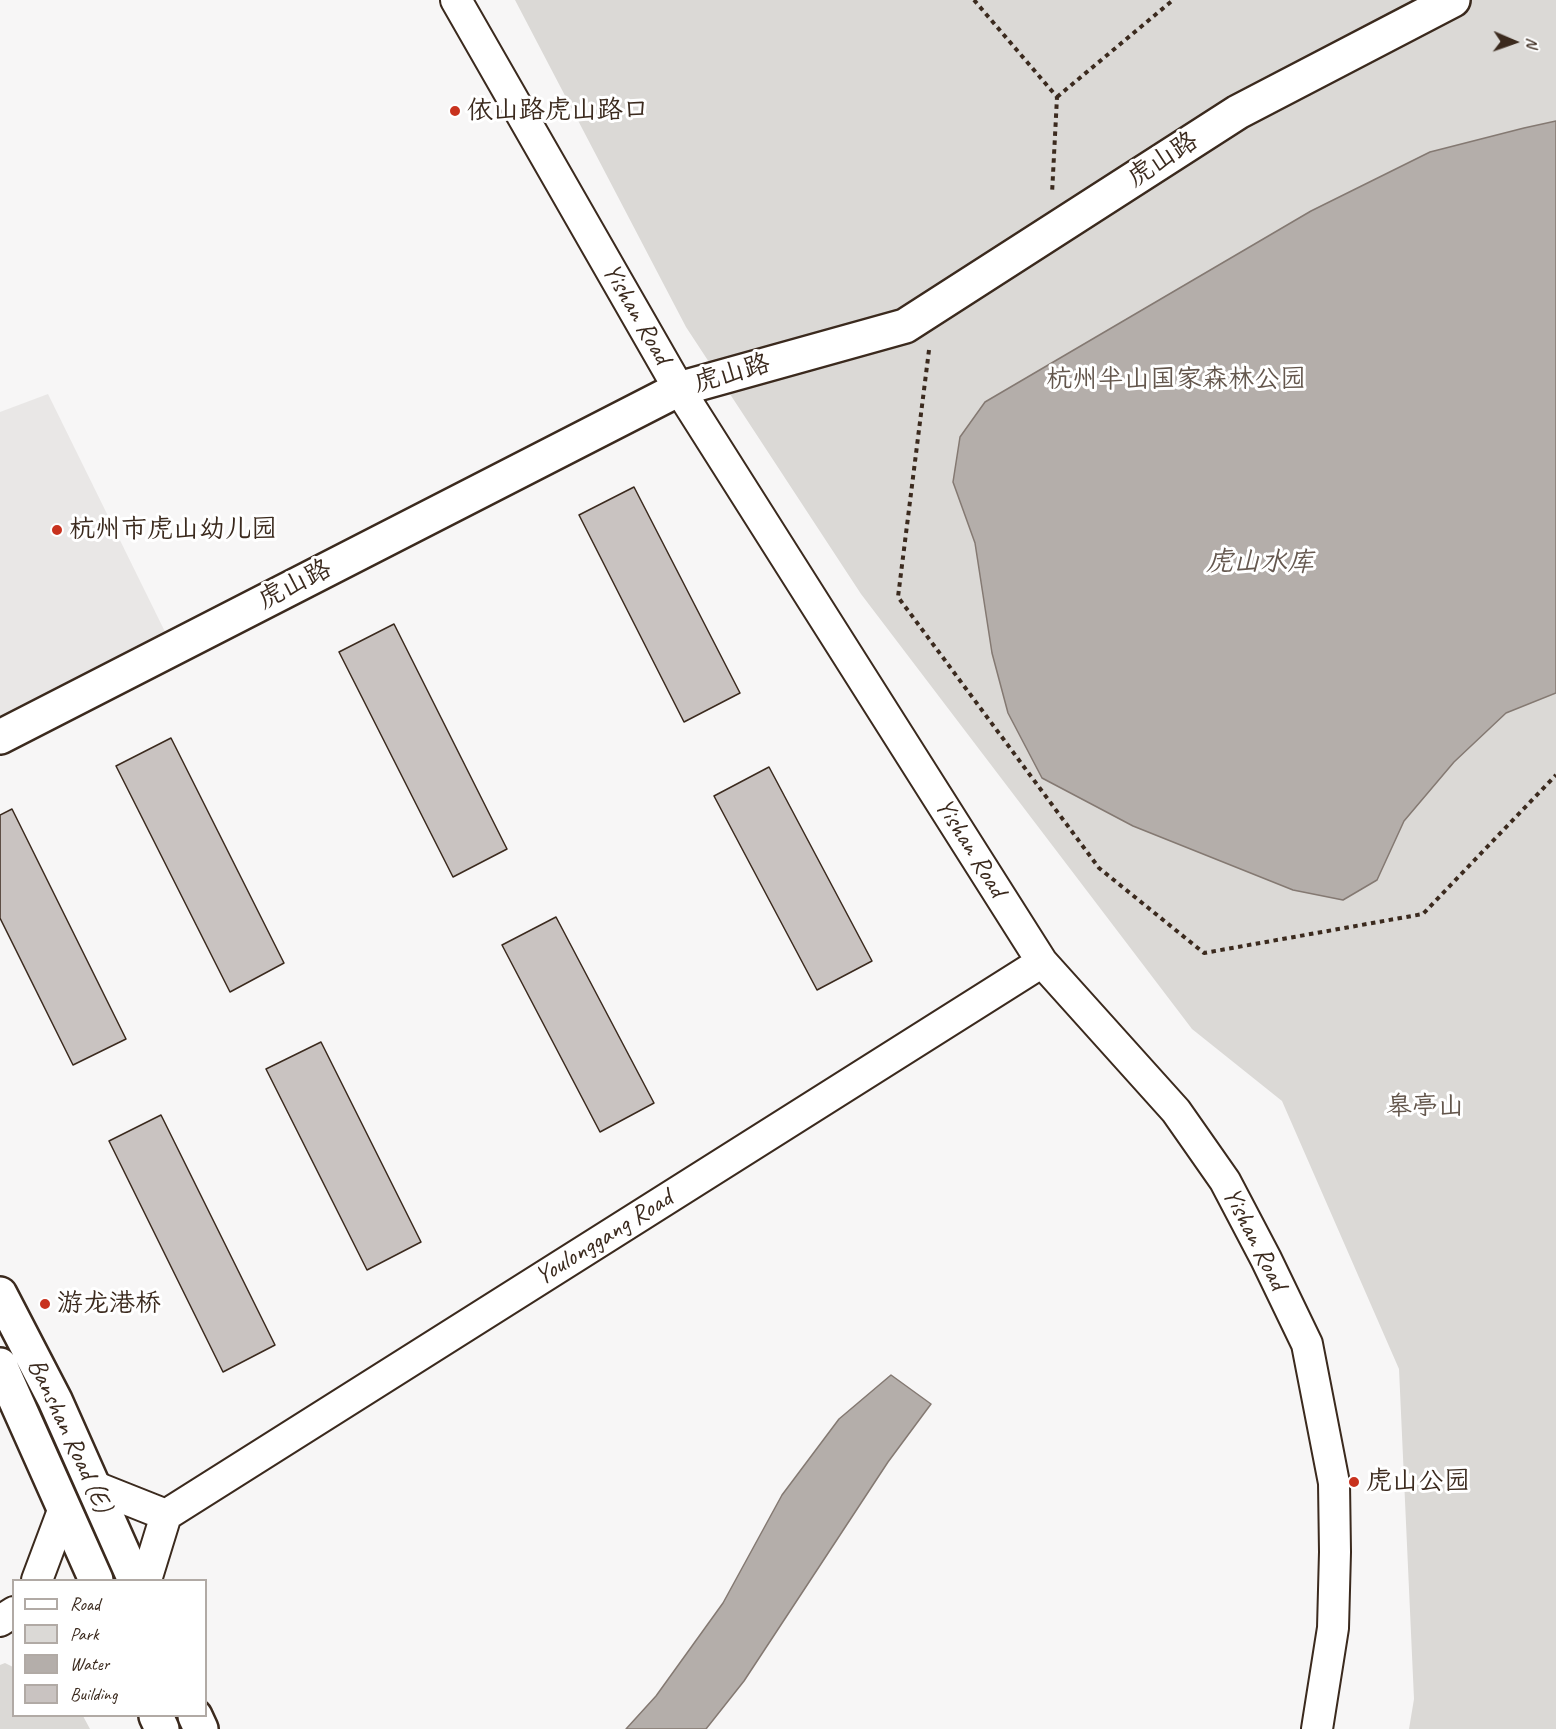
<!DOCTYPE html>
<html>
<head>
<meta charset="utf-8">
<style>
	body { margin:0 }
	#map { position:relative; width:1556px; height:1729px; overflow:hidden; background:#f7f6f6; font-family:Caveat,sans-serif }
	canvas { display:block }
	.legend { position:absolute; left:12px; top:1579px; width:195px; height:138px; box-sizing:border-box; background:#fff; border:2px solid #b1aaa5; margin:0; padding:8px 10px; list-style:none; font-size:18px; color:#3b2a1e }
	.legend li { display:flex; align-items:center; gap:12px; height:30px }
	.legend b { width:30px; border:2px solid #b1aaa5 }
	.north { position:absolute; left:1484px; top:12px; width:60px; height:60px; -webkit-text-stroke:4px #fff; paint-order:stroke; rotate:92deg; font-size:16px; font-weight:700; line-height:24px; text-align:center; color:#3b2a1e }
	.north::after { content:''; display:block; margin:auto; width:21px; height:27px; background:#3b2a1e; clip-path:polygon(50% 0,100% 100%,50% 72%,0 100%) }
</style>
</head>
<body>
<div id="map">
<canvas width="1556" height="1729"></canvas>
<ul class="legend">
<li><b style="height:8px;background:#fff"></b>Road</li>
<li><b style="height:16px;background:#dbd9d6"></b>Park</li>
<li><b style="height:16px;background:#b4aeaa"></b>Water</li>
<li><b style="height:16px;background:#c9c3c1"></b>Building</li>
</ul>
<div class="north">N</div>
</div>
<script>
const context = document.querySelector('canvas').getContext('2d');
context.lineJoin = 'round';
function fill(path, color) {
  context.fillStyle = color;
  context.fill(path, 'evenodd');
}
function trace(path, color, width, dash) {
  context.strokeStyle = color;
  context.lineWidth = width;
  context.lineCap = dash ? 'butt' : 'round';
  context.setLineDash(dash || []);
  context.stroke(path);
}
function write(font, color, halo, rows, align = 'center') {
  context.font = font + ' Caveat,"LXGW WenKai TC",sans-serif';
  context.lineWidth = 6;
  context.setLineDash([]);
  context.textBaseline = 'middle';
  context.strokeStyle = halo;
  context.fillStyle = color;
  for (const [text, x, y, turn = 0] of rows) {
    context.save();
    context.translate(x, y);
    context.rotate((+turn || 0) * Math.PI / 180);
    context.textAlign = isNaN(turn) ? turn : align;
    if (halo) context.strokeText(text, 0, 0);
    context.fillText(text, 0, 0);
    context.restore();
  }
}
fill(new Path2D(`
	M 48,394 L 173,648 L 0,737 L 0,412 Z`), '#e9e7e6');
fill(new Path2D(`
	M 515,0 L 1556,0 L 1556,1729 L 1409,1729 L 1414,1699 L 1399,1369 L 1282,1101 L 1192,1029 L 861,594 L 686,327 Z
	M 5,1663 L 13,1667 L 14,1716 L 83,1716 L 90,1729 L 0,1729 L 0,1665 Z`), '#dbd9d6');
const water = new Path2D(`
	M 1556,121 L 1556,693 L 1506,713 L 1454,762 L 1404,821 L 1377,880 L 1343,900 L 1293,890 L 1133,826 L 1042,778 L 1008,713 L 992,653 L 975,543 L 953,482 L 960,437 L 985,402 L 1311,211 L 1430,152 L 1524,128 Z
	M 891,1375 L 931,1404 L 888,1462 L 744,1681 L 706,1729 L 626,1729 L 656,1696 L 723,1603 L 782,1495 L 839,1419 Z`);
fill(water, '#b4aeaa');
trace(water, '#847972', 1.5);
const building = new Path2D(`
	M 634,487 L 740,693 L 684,722 L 579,515 Z
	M 394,624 L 507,849 L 453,877 L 339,652 Z
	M 171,738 L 284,963 L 230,992 L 116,766 Z
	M 769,767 L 872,961 L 817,990 L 714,796 Z
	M 12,809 L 126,1039 L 73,1065 L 0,918 L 0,815 Z
	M 556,917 L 654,1103 L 600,1132 L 502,945 Z
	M 321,1042 L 421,1242 L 367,1270 L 266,1069 Z
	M 161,1115 L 275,1345 L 223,1372 L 109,1141 Z`);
fill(building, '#c9c3c1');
trace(building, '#3b2a1e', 1.5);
const street = new Path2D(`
	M 456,0 L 679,389 L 1042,962 L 1176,1111 L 1225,1181 L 1266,1259 L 1307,1344 L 1334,1483 L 1335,1552 L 1333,1628 L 1317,1729
	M 93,1486 L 166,1515
	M 37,1580 L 64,1508
	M 146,1580 L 166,1515 L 1042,962
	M 0,1621 L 14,1612`);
const secondary = new Path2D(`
	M 0,737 L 679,389 L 905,326 L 1238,112 L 1453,0
	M 0,1294 L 55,1400 L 135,1580
	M 0,1365 L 96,1580
	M 156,1716 L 162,1729
	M 195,1716 L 201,1729`);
trace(street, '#3b2a1e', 34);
trace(secondary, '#3b2a1e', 38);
trace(new Path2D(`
	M 974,0 L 1057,97 L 1052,194
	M 1057,97 L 1173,0
	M 929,350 L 898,597 L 1099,868 L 1204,953 L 1423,914 L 1556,775`), '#3b2a1e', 4, [4.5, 4.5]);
trace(street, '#fff', 30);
trace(secondary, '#fff', 33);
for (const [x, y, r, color] of [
	[455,111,6,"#c8321e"],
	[57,530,6,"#c8321e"],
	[45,1304,6,"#c8321e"],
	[1354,1482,6,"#c8321e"]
]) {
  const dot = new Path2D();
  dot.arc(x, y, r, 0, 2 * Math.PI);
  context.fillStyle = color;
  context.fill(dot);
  trace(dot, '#fff', 2);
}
write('26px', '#3b2a1e', '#fff', [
	["依山路虎山路口",467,111],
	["杭州市虎山幼儿园",69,530],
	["游龙港桥",57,1304],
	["虎山公园",1366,1482]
], 'left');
write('26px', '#3b2a1e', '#fff', [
	["虎山路",1163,160,-33],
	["Yishan Road",636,314,60],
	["虎山路",732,374,-16],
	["虎山路",295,585,-27],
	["Yishan Road",970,848,58],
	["Youlonggang Road",604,1238,-32],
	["Yishan Road",1254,1239,63],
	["Banshan Road (E)",69,1436,65]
]);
write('26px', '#63564c', '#fff', [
	["杭州半山国家森林公园",1176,380],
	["皋亭山",1425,1107]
]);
write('italic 27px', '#65584f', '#fff', [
	["虎山水库",1260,563]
]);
</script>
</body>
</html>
